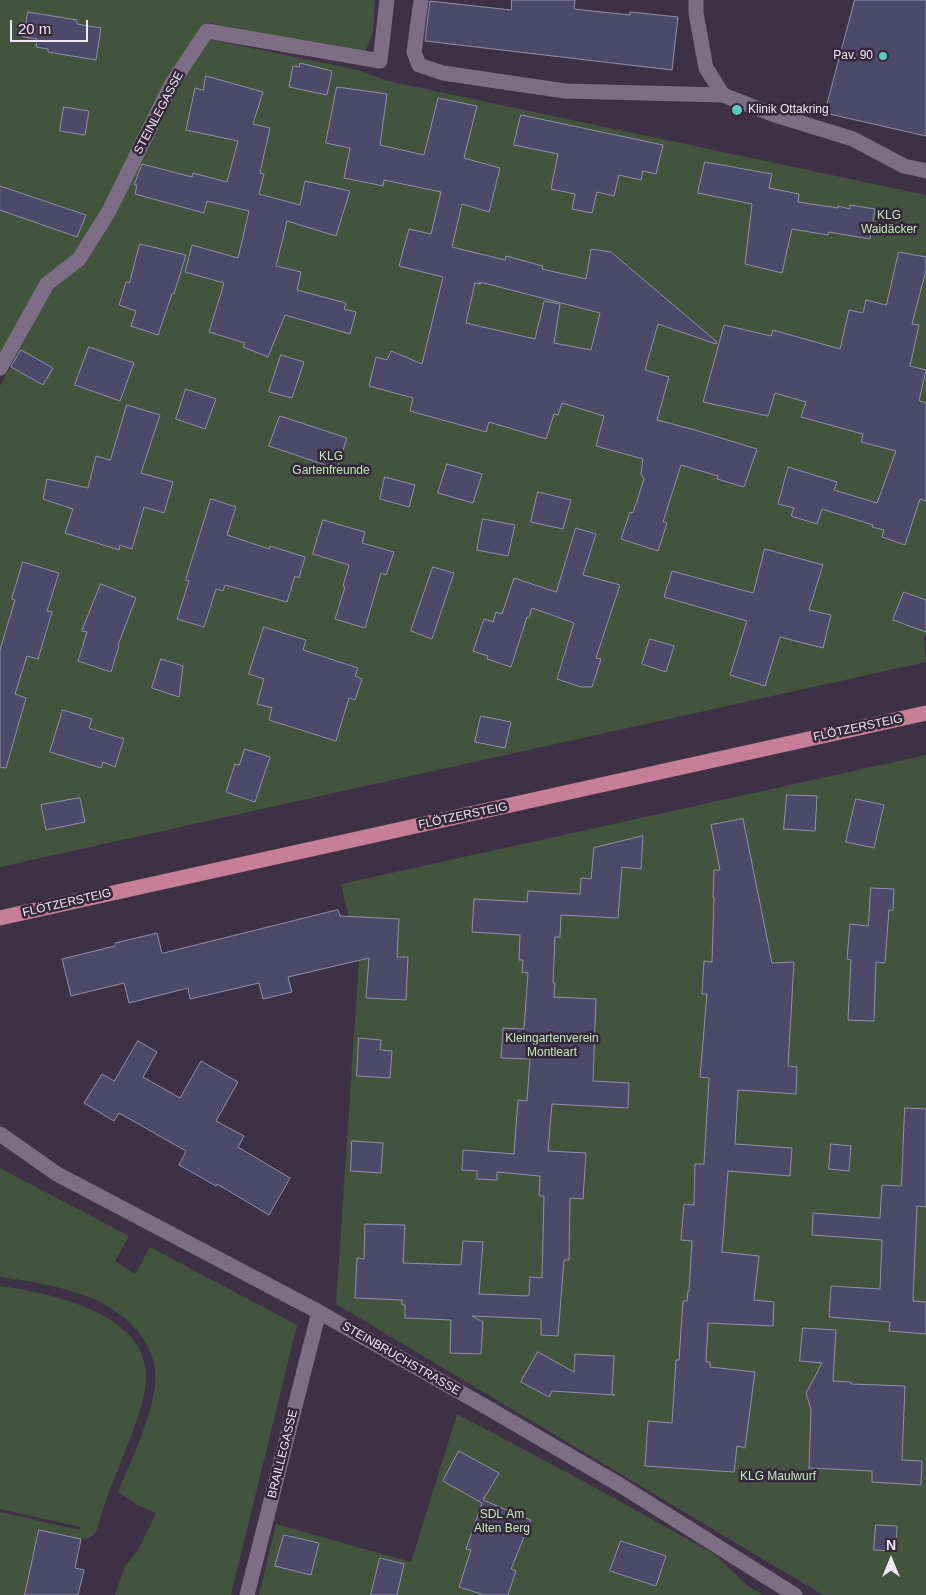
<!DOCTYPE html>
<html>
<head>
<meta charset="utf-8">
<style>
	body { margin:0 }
	#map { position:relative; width:926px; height:1595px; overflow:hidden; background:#3f3145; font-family:Helvetica,sans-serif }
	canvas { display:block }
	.north { position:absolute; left:866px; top:1535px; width:50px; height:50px; -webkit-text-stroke:4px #35273a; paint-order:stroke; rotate:0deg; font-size:14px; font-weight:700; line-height:20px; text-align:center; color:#f1e8f5 }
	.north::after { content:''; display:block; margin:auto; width:18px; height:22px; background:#f1e8f5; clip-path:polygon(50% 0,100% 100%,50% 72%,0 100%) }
	.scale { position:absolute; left:10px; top:20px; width:78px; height:22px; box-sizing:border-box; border:2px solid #f1e8f5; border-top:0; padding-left:6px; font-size:15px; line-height:18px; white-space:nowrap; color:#f1e8f5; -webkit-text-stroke:4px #35273a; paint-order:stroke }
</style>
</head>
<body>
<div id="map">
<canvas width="926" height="1595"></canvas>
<div class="north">N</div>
<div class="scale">20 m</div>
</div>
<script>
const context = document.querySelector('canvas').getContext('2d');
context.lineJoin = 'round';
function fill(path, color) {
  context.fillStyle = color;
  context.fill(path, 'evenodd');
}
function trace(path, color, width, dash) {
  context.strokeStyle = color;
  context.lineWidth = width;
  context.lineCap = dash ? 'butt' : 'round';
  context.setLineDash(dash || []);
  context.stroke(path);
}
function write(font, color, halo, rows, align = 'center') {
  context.font = font + ' Helvetica,sans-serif';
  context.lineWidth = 5;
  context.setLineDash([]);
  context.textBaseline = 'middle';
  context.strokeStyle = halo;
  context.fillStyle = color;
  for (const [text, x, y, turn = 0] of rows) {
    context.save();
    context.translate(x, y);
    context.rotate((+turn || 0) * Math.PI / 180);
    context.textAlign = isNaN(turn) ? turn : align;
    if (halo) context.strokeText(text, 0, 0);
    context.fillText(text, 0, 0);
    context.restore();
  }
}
fill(new Path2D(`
	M 0,0 L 375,0 L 373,32 L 364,55 L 206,22 L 155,107 L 87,238 L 33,300 L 0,361 Z
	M 208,39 L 358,70 L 388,81 L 926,195 L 926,635 L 924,637 L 926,662 L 0,867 L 0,386 L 49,294 L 66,278 L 167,97 Z
	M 926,755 L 926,1595 L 823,1595 L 336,1304 L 359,960 L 341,884 Z
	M 0,1168 L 129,1236 L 115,1261 L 135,1274 L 150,1247 L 297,1325 L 231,1595 L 115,1595 L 125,1566 L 137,1552 L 156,1513 L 137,1505 L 118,1492 C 132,1458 150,1422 155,1385 C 160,1343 124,1311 89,1297 C 60,1286 30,1281 0,1277 Z
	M 0,1286 C 50,1293 150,1313 146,1380 C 144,1409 129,1440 119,1467 C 114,1480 108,1492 104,1506 C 101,1513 100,1524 96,1531 C 95,1533 93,1535 91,1537 C 83,1543 50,1532 39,1530 L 25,1595 L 0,1595 L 0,1512 L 80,1530 L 81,1527 L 0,1509 Z
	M 457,1414 L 587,1483 L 714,1554 L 748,1586 L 763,1595 L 259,1595 L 276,1524 L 411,1562 Z`), '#42533e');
const building = new Path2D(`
	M 512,0 L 575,0 L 574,9 L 630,15 L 630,12 L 678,17 L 672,70 L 425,41 L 430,1 L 511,10 Z
	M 855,0 L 926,0 L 926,136 L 825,113 Z
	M 28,12 L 77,20 L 77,24 L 101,28 L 96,60 L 48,52 L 48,49 L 36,47 L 37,39 L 24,37 Z
	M 300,63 L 332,71 L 327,95 L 289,87 L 293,66 L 299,67 Z
	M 206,76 L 263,92 L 253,124 L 270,128 L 260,173 L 264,174 L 259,194 L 300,205 L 305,181 L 350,191 L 336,236 L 287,221 L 276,266 L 301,272 L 297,290 L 346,303 L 344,309 L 356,312 L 350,334 L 285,315 L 268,357 L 243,347 L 245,343 L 209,332 L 224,283 L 185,272 L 192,245 L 238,258 L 249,211 L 207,201 L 204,213 L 135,194 L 137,185 L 134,185 L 142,164 L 192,177 L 193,173 L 227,182 L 238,141 L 186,130 L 195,88 L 203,90 Z
	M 337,87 L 387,94 L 380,145 L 424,155 L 438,98 L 477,106 L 464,158 L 500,168 L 489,212 L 462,204 L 452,247 L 505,260 L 506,256 L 543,266 L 542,269 L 586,279 L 591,249 L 611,252 L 717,342 L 716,344 L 658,324 L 645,370 L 669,377 L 657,420 L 695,430 L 757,449 L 744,487 L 717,479 L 718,476 L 681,465 L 663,522 L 667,523 L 658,551 L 621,539 L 630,512 L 633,513 L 644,479 L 641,474 L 643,459 L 596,446 L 604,416 L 562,403 L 558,415 L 554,414 L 546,439 L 489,422 L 486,432 L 410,411 L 413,398 L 369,386 L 376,357 L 387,360 L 391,351 L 422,364 L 443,277 L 399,266 L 409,229 L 431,234 L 441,192 L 384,180 L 383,186 L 344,178 L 350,148 L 326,143 ZM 480,282 L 600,313 L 591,350 L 554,343 L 560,304 L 544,301 L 535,339 L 466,323 L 475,283 L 480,284 Z
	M 64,107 L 89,111 L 85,135 L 60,131 Z
	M 521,115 L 663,145 L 656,174 L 643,171 L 641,180 L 619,175 L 614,196 L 597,192 L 592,213 L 572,209 L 575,194 L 551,189 L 558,154 L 514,145 Z
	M 705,162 L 772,174 L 769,188 L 799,194 L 798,202 L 838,208 L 838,206 L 850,209 L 850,205 L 875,209 L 870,239 L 829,232 L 828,235 L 792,229 L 782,273 L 745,264 L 752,204 L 698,193 Z
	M 0,186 L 86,215 L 77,237 L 0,210 Z
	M 140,244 L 186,255 L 174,294 L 172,294 L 158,335 L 131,326 L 136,311 L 119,305 L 126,282 L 129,283 Z
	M 899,252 L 926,257 L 926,270 L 912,324 L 919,325 L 910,366 L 926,370 L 919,401 L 926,403 L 926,501 L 920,499 L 905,545 L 882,537 L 884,530 L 872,527 L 873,525 L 822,509 L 817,524 L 791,516 L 794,508 L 778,504 L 788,467 L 837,482 L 834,490 L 877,503 L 896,451 L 861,442 L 863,434 L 801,417 L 806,402 L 775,393 L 768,416 L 703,402 L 724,325 L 771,336 L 773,330 L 840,349 L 849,310 L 863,313 L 866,300 L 886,305 Z
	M 89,347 L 134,363 L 120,401 L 75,385 Z
	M 21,350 L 53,368 L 43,385 L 11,367 Z
	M 281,355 L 304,362 L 292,398 L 269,392 Z
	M 186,389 L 216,399 L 205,429 L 176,419 Z
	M 127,405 L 160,415 L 141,473 L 173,482 L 164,513 L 144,507 L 132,549 L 120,545 L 119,550 L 65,533 L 73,509 L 43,499 L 47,479 L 88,488 L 96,456 L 110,460 Z
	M 280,416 L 347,438 L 337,469 L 269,446 Z
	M 447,464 L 482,474 L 473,503 L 438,493 Z
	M 385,477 L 415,485 L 409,507 L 380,499 Z
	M 538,492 L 571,500 L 563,529 L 531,522 Z
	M 211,499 L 236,507 L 227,535 L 269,549 L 270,546 L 305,557 L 299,578 L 295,576 L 287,602 L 225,585 L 223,591 L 216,589 L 204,627 L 177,619 L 189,581 L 186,580 Z
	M 483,519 L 515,525 L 508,556 L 477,550 Z
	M 323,520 L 365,532 L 362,543 L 394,552 L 386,575 L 381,573 L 365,628 L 335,619 L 345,587 L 343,586 L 349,565 L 313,554 Z
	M 576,528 L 596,534 L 583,575 L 620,585 L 596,658 L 601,659 L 592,687 L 581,687 L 557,679 L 574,623 L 532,608 L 529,618 L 527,617 L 511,667 L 487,659 L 488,656 L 473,651 L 484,619 L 493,622 L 496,612 L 502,614 L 514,578 L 556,592 Z
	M 765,549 L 823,565 L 809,610 L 831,615 L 823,648 L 780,637 L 765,686 L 730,675 L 747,621 L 664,597 L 672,571 L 753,593 Z
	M 23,562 L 59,573 L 47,611 L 52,612 L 38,659 L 27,656 L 15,694 L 26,698 L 6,768 L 0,767 L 0,650 L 15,600 L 12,599 Z
	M 433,567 L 454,573 L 432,639 L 411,631 Z
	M 101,584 L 136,598 L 118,645 L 119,646 L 111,672 L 78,661 L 87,632 L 82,631 Z
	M 904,592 L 926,600 L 926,632 L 893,620 Z
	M 264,627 L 306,640 L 303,650 L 358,668 L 355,676 L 362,679 L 355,700 L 349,698 L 336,741 L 269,720 L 272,708 L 257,704 L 264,679 L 249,674 Z
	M 650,639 L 674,646 L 666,672 L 642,664 Z
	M 161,659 L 183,666 L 179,697 L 152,688 Z
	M 63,710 L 92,719 L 89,728 L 124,739 L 115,767 L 103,762 L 101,768 L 50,752 Z
	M 481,716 L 511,722 L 505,748 L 475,742 Z
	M 245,749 L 270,757 L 255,802 L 226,792 L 235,764 L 239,765 Z
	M 787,795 L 817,796 L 815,831 L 784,829 Z
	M 80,798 L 85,822 L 46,830 L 41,805 Z
	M 856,799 L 884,805 L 874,848 L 846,842 Z
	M 743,819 L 772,963 L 794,962 L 788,1066 L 797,1067 L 796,1094 L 738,1090 L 735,1144 L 792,1148 L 790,1176 L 728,1171 L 722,1252 L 759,1256 L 754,1300 L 774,1302 L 773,1326 L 708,1323 L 706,1362 L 710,1362 L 710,1367 L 755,1372 L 745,1448 L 737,1446 L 734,1472 L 645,1466 L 648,1421 L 672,1423 L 676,1360 L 679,1360 L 683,1301 L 687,1301 L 688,1291 L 689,1291 L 692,1241 L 681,1240 L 684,1204 L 694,1205 L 695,1164 L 704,1164 L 709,1078 L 700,1077 L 707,994 L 702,994 L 704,961 L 712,962 L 714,897 L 713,897 L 714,870 L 720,870 L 711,825 Z
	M 643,836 L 641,869 L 622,867 L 618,918 L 561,915 L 560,937 L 555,937 L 553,983 L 555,983 L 554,997 L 596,999 L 593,1081 L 629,1083 L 628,1108 L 552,1104 L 548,1151 L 586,1153 L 583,1199 L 570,1198 L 569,1260 L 564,1260 L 558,1336 L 541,1335 L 541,1319 L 472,1316 L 483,1322 L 481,1354 L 450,1353 L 451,1320 L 405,1318 L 405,1305 L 402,1305 L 402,1300 L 355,1298 L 357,1258 L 364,1259 L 365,1224 L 405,1225 L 403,1263 L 461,1265 L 463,1241 L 483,1242 L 479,1294 L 527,1296 L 529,1295 L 530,1277 L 542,1278 L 544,1196 L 539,1196 L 540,1176 L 497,1172 L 497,1180 L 477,1179 L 477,1171 L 462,1170 L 463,1150 L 514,1154 L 518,1100 L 527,1101 L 530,1059 L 501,1058 L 503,1028 L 524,1029 L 528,973 L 522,972 L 523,960 L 519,960 L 520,935 L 472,932 L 474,899 L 527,902 L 528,891 L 580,894 L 581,878 L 591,879 L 594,848 Z
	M 871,888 L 894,889 L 893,910 L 889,910 L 885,963 L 876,962 L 874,1021 L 848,1020 L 851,960 L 847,959 L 850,924 L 868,926 Z
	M 338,910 L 340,916 L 399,919 L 397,957 L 408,957 L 406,1000 L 366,998 L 369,958 L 288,977 L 292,992 L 263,999 L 259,983 L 190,999 L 188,988 L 129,1003 L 124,983 L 71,996 L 62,959 L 115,946 L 115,943 L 157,933 L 162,953 Z
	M 359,1038 L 381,1040 L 380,1050 L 392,1051 L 390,1078 L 357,1076 Z
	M 138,1041 L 157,1052 L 143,1077 L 180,1098 L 201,1061 L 238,1082 L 216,1121 L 244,1136 L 238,1147 L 290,1178 L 269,1215 L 217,1184 L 216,1186 L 179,1165 L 186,1151 L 119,1113 L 114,1121 L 84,1103 L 102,1074 L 114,1081 Z
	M 905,1108 L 926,1109 L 926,1207 L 917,1206 L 913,1301 L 926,1302 L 926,1334 L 889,1331 L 890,1322 L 829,1317 L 831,1286 L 880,1289 L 882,1240 L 812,1235 L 813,1213 L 880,1218 L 882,1185 L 901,1186 Z
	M 352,1141 L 383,1143 L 381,1173 L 351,1171 Z
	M 831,1144 L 851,1146 L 849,1171 L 829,1169 Z
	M 803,1328 L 836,1330 L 833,1381 L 851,1382 L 851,1384 L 905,1386 L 902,1460 L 922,1461 L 921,1485 L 872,1482 L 872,1471 L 809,1468 L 811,1410 L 806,1393 L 822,1363 L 800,1361 Z
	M 538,1352 L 574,1372 L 575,1354 L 614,1356 L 612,1394 L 615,1395 L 552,1391 L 549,1397 L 521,1382 Z
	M 459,1451 L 499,1473 L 483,1500 L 531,1520 L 511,1569 L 516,1571 L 508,1595 L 484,1595 L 459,1587 L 471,1550 L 466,1549 L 482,1503 L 443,1481 Z
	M 876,1525 L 897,1526 L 896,1551 L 874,1550 Z
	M 39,1530 L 81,1539 L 75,1568 L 84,1570 L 78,1595 L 25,1595 Z
	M 284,1535 L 319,1543 L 311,1575 L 275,1566 Z
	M 621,1541 L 666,1556 L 656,1586 L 610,1571 Z
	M 380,1558 L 404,1564 L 397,1595 L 371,1595 Z`);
fill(building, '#4d4a69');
trace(building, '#9291ac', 1);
trace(new Path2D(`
	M 421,0 L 414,52 L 419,65 L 443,73 L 565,91 L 723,95 L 772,114 L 853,139 L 904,166 L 926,171
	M 696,0 L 696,13 L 706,68 L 723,95
	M 0,368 L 47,284 L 79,259 L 109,211 L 171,85 L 207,31 L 380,61 L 387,0
	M 0,1134 L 57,1174 L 319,1312 L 488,1408 L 620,1485 L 795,1595
	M 247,1595 L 319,1312`), '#7e6e85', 15);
trace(new Path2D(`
	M 0,918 L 926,713`), '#c67f96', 15);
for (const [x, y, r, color] of [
	[883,56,5,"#59cebf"],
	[737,110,6,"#59cebf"]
]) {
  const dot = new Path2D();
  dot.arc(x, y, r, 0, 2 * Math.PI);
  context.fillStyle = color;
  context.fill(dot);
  trace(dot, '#35273a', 2);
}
write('12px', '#f1e8f5', '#35273a', [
	["Pav. 90",873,56],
	["Klinik Ottakring",748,110,"left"]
], 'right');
write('12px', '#f1e8f5', '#35273a', [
	["STEINLEGASSE",159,113,-62],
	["FLÖTZERSTEIG",858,728,-12],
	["FLÖTZERSTEIG",463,816,-12],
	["FLÖTZERSTEIG",67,903,-13],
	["STEINBRUCHSTRASSE",401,1359,30],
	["BRAILLEGASSE",283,1454,-76]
]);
write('12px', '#c2ebb9', '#35273a', [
	["KLG",889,216],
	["Waidäcker",889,230],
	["KLG",331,457],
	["Gartenfreunde",331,471],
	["Kleingartenverein",552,1039],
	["Montleart",552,1053],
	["KLG Maulwurf",778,1477],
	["SDL Am",502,1515],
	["Alten Berg",502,1529]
]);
</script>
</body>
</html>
